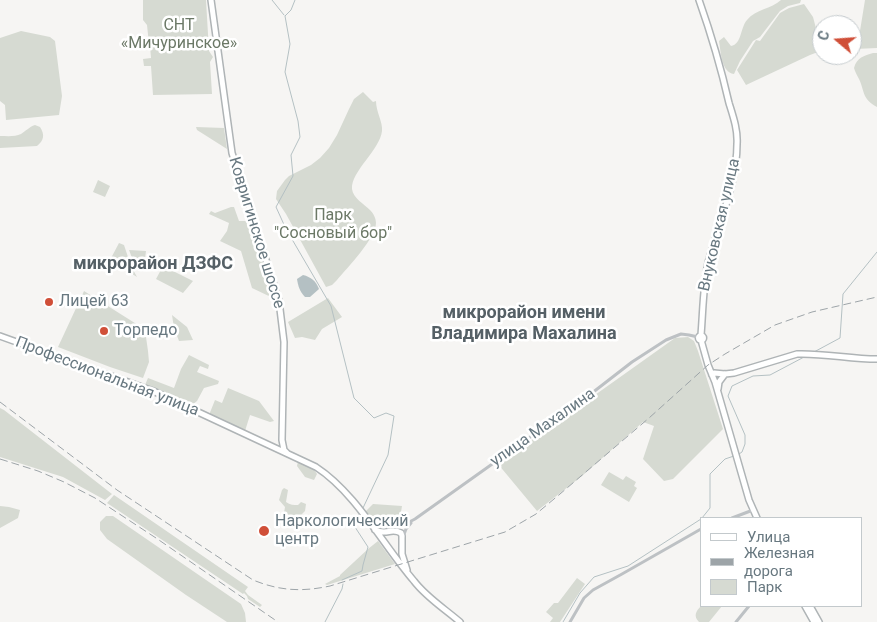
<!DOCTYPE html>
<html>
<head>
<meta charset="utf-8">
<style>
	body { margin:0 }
	#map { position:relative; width:877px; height:622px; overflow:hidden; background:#f6f5f3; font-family:Roboto,sans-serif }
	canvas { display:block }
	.legend { position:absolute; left:700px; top:517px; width:162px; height:90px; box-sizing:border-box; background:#fff; border:1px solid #c3c9cc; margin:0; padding:6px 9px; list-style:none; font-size:15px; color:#687880 }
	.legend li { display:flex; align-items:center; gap:10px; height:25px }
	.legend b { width:25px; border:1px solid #c3c9cc }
	.north { position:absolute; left:812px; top:15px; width:50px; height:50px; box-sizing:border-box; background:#fff; border:1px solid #c3c9cc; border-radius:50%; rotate:288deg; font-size:14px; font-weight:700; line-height:20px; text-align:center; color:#687880 }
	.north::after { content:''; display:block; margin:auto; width:18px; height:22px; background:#d04f38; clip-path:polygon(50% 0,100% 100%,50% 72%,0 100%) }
</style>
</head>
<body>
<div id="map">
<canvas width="877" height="622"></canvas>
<ul class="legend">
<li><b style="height:6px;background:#fff"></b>Улица</li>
<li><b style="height:6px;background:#9da4a8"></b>Железная дорога</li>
<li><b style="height:14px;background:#d6dad2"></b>Парк</li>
</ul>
<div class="north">С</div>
</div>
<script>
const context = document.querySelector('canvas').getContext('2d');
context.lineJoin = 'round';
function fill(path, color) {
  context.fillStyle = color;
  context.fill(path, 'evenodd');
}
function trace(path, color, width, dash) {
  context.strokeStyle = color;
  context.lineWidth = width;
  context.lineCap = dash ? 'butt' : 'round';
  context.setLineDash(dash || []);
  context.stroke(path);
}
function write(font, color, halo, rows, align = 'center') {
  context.font = font + ' Roboto,sans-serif';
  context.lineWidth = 5;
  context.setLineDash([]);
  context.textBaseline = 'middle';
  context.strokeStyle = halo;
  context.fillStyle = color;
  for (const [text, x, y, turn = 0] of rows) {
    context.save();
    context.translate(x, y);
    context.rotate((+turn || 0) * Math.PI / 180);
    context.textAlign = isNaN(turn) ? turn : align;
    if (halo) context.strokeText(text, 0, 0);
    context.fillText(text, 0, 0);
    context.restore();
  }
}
fill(new Path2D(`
	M 143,0 L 206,0 L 209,51 L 213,57 L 210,62 L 212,94 L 153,95 L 151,66 L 144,66 L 143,59 L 151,58 L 150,46 L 149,44 L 147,25 L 143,20 Z
	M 781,0 L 801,0 L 800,3 L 788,6 L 780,11 L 760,37 L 753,41 L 740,61 L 734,74 C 721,72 721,52 719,41 L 724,37 L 731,46 C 742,44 740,28 747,20 C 756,9 771,9 781,0 Z
	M 865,0 L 877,0 L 877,48 L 855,49 L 856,37 L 859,37 Z
	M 804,4 L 813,17 L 817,32 L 818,52 L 810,55 L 746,85 L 737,70 L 756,40 L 760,41 L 780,13 L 789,8 Z
	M 21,31 L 50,37 L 55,41 L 62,96 L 59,115 L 6,120 L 5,105 L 0,101 L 0,38 Z
	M 873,53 L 877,53 L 877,107 C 862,99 865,92 859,79 C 857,75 855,72 854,68 C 857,57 864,56 873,53 Z
	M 363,92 L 373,102 L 376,101 C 376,112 383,122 382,131 C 380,150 351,171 352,189 C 353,198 364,204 370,210 C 373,213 376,218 376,223 C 376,238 347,268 337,280 L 332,285 L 326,287 L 286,214 L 276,199 L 277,191 L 285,180 L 289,176 L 311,165 L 320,158 L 329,148 L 337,135 L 349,109 L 354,99 Z
	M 35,125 L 40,127 C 45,135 44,140 37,146 L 0,148 L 0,136 C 7,136 15,137 21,134 C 26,131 29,127 35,125 Z
	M 196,127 L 224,128 L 227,149 L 197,130 Z
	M 98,180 L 110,186 L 105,197 L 93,192 Z
	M 231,207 L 234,207 L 239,221 L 249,221 L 276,297 L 273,298 L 252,288 L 241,251 L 220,241 L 227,231 L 229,223 L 209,214 L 211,211 L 215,213 Z
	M 119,243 L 124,245 L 131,266 L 137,277 L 110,260 Z
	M 129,250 L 146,251 L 144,266 L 134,263 Z
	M 163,266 L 193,281 L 183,293 L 156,279 Z
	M 84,291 L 138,325 L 146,337 L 148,351 L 149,362 L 143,378 L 110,367 L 58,347 Z
	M 328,298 L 342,317 L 322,329 L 315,340 L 302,337 L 295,338 L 288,322 Z
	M 172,315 L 187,327 L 193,340 L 179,341 L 174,328 Z
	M 688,337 L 694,341 L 698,351 L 723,429 L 673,479 L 664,481 L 643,459 L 654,426 L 643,422 L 582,476 L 537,511 L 498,464 L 675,338 Z
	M 189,355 L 209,365 L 208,369 L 200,366 L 197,372 L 219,381 L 218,384 L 204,388 L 197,401 L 192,405 L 145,385 L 148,378 L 174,388 L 181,369 Z
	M 228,388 L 259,401 L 274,421 L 270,422 L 250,415 L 245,431 L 209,415 L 215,400 L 222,403 Z
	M 0,408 L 4,410 L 112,494 L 105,500 L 63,477 L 0,457 Z
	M 298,461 L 313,468 L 317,474 L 314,480 L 305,477 L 297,466 Z
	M 609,472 L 623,480 L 626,476 L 636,482 L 634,486 L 637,488 L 629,502 L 601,485 Z
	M 284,488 L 288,490 L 286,502 C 290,505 294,505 298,505 L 301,502 L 306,504 L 305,511 L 289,527 L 287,526 L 292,516 L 284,513 L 285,507 L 279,500 L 282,490 Z
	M 114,495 L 248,587 L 245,591 L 248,595 L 262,605 L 260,607 L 248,599 L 247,596 L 244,593 L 243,594 L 107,503 Z
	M 373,504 L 402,506 L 399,524 L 389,529 L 379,531 L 365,512 Z
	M 0,506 L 9,507 L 20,510 L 18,518 L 0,528 Z
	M 106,516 L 113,516 L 241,604 L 245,613 L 246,622 L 227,622 L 186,595 L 107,539 L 100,530 L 100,522 Z
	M 378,541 L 395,564 L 327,585 L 325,584 L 340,576 L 340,575 L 368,549 Z
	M 577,578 L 585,584 L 560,622 L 550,622 L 553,618 L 546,612 L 554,603 L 558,603 Z
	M 701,606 L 722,606 L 709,622 L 699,622 C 693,616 696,611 701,606 Z`), '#d6dad2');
fill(new Path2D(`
	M 303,275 C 311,277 316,281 319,289 L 310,297 L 305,297 C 300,292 298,286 297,279 Z`), '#b4c0c3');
trace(new Path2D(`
	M 272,0 L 284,15
	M 295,0 L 291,10 L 285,16 L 290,44 L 285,72 L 298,121 L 300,137 L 291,155 L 293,176 L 276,207 L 286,229 L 331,306 L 354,398 L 374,418 L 386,413 L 394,416 L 388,455 L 363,508
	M 814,352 L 840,338 L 843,294 L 877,252
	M 739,454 L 742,452 L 745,444 L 745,435 L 728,396 L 732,386 L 753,376 L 770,375 L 806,356
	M 702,518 L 710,508 L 710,474 L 725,459 L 734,456
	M 342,580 L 362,571 L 363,565 L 368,547 L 353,524 L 359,514
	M 325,622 L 342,589 L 343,584
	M 563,622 L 580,593 L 594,577 L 628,566 L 701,519`), '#b4c0c3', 1);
const major = new Path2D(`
	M 211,0 L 232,153 L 279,301 L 284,342 L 282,440 L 284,450 L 287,453
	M 699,0 C 711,34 721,68 729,103 C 733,116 738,130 737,144 C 737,185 718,224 708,263 C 703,286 703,311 701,335
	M698.5 338a2.5 2.5 0 1 1 5 0a2.5 2.5 0 1 1-5 0Z
	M 0,336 L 153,391 L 316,467 C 356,493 383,545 414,581 C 426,597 445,609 460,622
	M 701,340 L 708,365 L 715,382 L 749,500 L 757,518
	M 712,375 L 714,373 L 725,374 L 734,373 L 797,354 C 824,353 850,359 877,359
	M 718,389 L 719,382 L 725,374
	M 375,530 C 387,536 391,527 401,533 L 402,536 L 402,554 L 407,570
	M 805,606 L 814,622
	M 810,606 L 819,622`);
trace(major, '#afb4b6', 8);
trace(new Path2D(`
	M 732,518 L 753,510
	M 394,530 L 415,519 L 592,393 L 632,362 L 666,340 L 681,334 L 689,335 L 698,337
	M 403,537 L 406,529 L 411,523
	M 570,622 L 584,598 L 593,590 L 622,574 L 701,529
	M 736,622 L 749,606`), '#bdc1c4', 3);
trace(major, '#fff', 5);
trace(new Path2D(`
	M 0,402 L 117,490 L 253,580 C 280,591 302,592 330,586 L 505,532 L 536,514 L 560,494 L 649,418 L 708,365 L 725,354 L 775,325 L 812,312 L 877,297
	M 0,459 L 38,471 L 64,482 L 95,498 L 156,538 L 278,622`), '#9da4a8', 1, [8, 4]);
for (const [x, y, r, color] of [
	[49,302,5,"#d04f38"],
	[104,331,5,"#d04f38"],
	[264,531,6,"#d04f38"]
]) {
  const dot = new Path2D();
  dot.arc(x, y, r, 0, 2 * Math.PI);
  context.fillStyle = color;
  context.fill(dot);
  trace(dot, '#fff', 2);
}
write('16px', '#6b7866', '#fff', [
	["СНТ",179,26],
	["«Мичуринское»",179,44],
	["Парк",333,216],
	["\"Сосновый бор\"",333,234]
]);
write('16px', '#687880', '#fff', [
	["Внуковская улица",720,225,-77],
	["Ковригинское шоссе",256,233,73],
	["Профессиональная улица",107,377,21],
	["улица Махалина",543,428,-35]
]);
write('16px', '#687880', '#fff', [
	["Лицей 63",59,302],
	["Торпедо",114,331],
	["Наркологический",275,522],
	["центр",275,540]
], 'left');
write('bold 18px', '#556066', '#fff', [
	["микрорайон ДЗФС",153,264],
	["микрорайон имени",524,313],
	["Владимира Махалина",524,334]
]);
</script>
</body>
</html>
